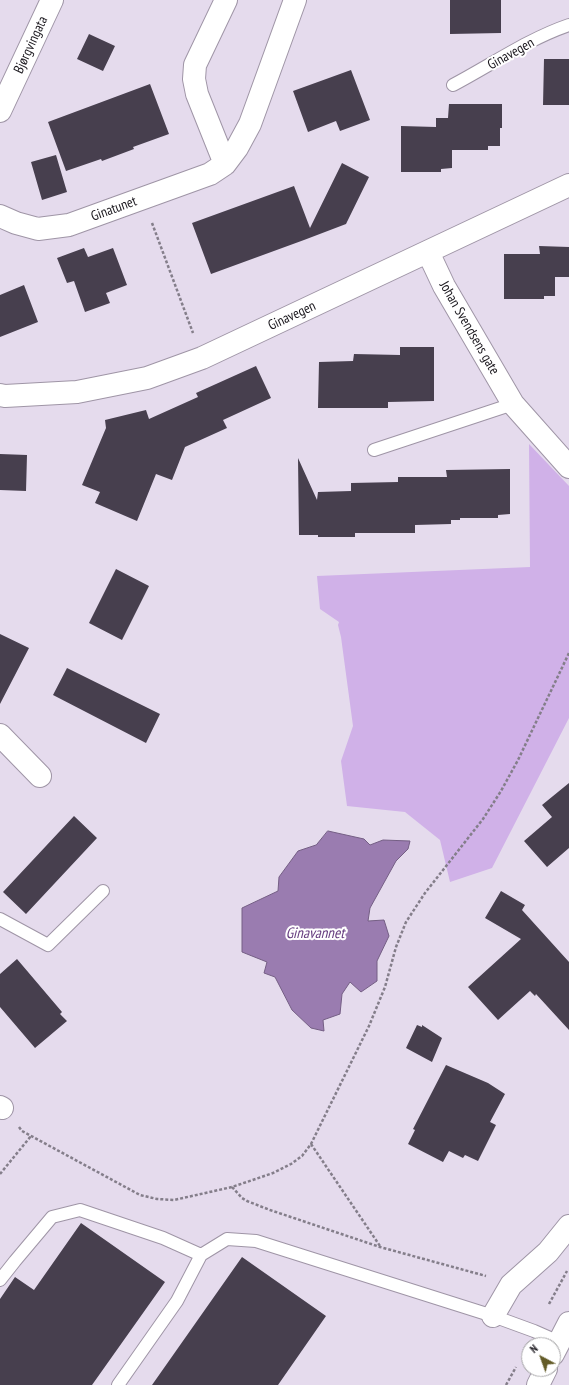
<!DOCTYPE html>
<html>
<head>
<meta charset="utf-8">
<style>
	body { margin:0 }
	#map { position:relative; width:569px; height:1385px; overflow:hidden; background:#e5dbed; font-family:"PT Sans Narrow",sans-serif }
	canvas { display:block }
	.north { position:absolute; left:521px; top:1337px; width:40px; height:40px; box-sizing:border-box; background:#fff; border:1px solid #a4a3a5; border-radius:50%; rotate:319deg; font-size:11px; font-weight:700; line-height:16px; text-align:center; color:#1b181e }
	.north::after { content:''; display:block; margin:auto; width:14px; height:18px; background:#635b27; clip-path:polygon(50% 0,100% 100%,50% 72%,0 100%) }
</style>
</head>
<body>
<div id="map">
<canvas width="569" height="1385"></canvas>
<div class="north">N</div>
</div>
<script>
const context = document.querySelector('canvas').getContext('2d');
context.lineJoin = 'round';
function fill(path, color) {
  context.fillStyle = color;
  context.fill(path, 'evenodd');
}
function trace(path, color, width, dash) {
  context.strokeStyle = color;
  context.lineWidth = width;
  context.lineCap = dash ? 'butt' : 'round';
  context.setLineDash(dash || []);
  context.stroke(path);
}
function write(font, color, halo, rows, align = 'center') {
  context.font = font + ' "PT Sans Narrow",sans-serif';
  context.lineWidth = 4;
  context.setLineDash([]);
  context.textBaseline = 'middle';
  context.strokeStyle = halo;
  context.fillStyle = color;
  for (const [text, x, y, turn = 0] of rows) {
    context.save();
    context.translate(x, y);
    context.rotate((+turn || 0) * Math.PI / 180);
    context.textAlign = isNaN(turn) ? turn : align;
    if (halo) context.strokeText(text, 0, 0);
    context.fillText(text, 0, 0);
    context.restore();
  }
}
fill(new Path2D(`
	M 529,444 L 569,486 L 569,718 L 492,868 L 450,882 L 440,840 L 405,812 L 347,806 L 341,761 L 353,726 L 341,637 L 338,625 L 339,622 L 320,609 L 317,576 L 530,567 Z`), '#d0b1e8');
const water = new Path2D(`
	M 328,831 L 364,839 L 370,845 L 383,840 L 410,841 L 408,849 L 396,861 L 370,908 L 368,921 L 384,920 L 389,936 L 377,961 L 377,981 L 361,992 L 350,982 L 342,994 L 340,1014 L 323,1020 L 324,1031 L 311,1028 L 292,1010 L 275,977 L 264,973 L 267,962 L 242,952 L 242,908 L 278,891 L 279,877 L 298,851 L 316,845 Z`);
fill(water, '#9a7cb0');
trace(water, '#745e84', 1);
fill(new Path2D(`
	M 450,0 L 501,0 L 501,33 L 450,34 Z
	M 89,34 L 115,46 L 103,71 L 77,59 Z
	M 544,59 L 569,59 L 569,105 L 543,105 Z
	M 351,70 L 370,120 L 340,131 L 336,121 L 308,132 L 293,91 Z
	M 150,84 L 169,134 L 133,147 L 134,149 L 102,161 L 101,159 L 66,171 L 48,122 Z
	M 449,104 L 502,104 L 502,128 L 500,128 L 500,146 L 488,146 L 488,150 L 452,150 L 452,168 L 441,169 L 441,172 L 401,172 L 401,126 L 436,127 L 436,118 L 448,118 Z
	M 56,155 L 67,192 L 42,200 L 31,162 Z
	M 342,163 L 369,177 L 346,224 L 304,240 L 211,274 L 192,223 L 294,186 L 310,228 Z
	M 539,246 L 569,247 L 569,277 L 555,277 L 555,296 L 544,296 L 544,299 L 504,299 L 504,254 L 540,254 Z
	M 84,248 L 88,257 L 113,248 L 127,285 L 106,293 L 110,303 L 85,312 L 74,281 L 67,283 L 57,258 Z
	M 24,285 L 38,322 L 0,337 L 0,295 Z
	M 400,347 L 434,347 L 434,401 L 388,402 L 388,408 L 318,408 L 319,362 L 353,361 L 354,354 L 400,355 Z
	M 256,366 L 271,398 L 223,420 L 227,428 L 185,447 L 172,480 L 156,474 L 137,521 L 95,503 L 100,492 L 82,485 L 106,428 L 105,420 L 146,410 L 149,419 L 198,397 L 196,393 Z
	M 0,454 L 27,455 L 26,491 L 0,490 Z
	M 298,458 L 317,500 L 318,492 L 351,491 L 351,483 L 398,482 L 398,477 L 447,477 L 446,470 L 510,469 L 510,514 L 498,515 L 498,518 L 460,518 L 460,520 L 451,520 L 451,524 L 415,525 L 415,533 L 355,533 L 355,537 L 318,537 L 318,535 L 299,535 Z
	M 116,569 L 149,586 L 122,640 L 89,623 Z
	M 0,634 L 29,648 L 0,704 Z
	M 67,668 L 160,714 L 146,743 L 53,695 Z
	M 569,783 L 569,848 L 547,867 L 524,841 L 552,817 L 542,805 Z
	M 74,816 L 97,838 L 26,914 L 3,892 Z
	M 501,891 L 525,905 L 522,910 L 569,962 L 569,1030 L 536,994 L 535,996 L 530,991 L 498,1020 L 468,987 L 521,939 L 485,918 Z
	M 17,959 L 62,1012 L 60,1014 L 67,1021 L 35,1048 L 0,1007 L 0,974 Z
	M 417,1025 L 422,1027 L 422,1025 L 442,1038 L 432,1062 L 406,1048 Z
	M 446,1065 L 488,1083 L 505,1094 L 490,1122 L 496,1125 L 478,1161 L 465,1155 L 463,1158 L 449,1151 L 443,1162 L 408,1144 L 415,1130 L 413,1129 Z
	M 81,1223 L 165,1282 L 92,1385 L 0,1385 L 0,1299 L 15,1277 L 34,1290 Z
	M 242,1257 L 326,1316 L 278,1385 L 152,1385 Z`), '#473f4e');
const service = new Path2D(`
	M 453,85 C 491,65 528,39 569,25
	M 374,450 L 513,404
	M 0,919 L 48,945 L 103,891
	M 0,1280 L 15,1261 L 52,1217 L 80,1210 L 163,1238 L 201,1255
	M 118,1385 L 177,1301 L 201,1255 L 227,1239 L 256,1241 L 493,1316 L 534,1331 L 559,1342`);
const minor = new Path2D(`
	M 225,164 L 197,94 L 194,79 L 195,65 L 226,0
	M 0,216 L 16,223 L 38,229 L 69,225 L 210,174 L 225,164 L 237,148 L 250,124 L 295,0
	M 428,252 L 444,286 L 513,404 L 569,467
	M 0,395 L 5,396 L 77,392 L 147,378 L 202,358 L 569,185
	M 0,735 L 40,776
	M 0,1107 L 2,1108
	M 493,1316 L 511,1285 L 548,1252 L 569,1226`);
const tertiary = new Path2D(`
	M 0,111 L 52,0`);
const secondary = new Path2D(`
	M 553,1354 L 569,1323
	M 538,1385 L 546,1369`);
trace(service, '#9f95a6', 14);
trace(minor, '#9f95a6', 24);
trace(tertiary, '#9f95a6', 24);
trace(secondary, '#9f95a6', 24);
trace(new Path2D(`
	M 152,223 L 193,333
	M 19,1127 L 22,1131 L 140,1195 L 157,1199 L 174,1200 L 232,1187 L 273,1173 L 291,1164 L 302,1156 L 311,1144 L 369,1026 L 385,987 L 396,947 L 406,922 L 425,893 L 483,819 L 501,791 L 518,760 L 569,653
	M 311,1144 L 380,1246
	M 0,1174 L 31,1136
	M 232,1187 L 242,1198 L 247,1201 L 270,1210 L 380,1247 L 486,1276
	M 549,1304 L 567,1271
	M 506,1385 L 516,1367`), '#847e8a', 2.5, [3, 2]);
trace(service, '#fff', 12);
trace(minor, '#fff', 22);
trace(tertiary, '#fff', 22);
trace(secondary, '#fff', 22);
write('14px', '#1b181e', '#fff', [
	["Bjørgvingata",31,45,-65],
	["Ginavegen",511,54,-29],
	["Ginatunet",114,209,-20],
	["Ginavegen",292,316,-25],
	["Johan Svendsens gate",469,328,60]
]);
write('italic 15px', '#653c7f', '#fff', [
	["Ginavannet",315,934]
]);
</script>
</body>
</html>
